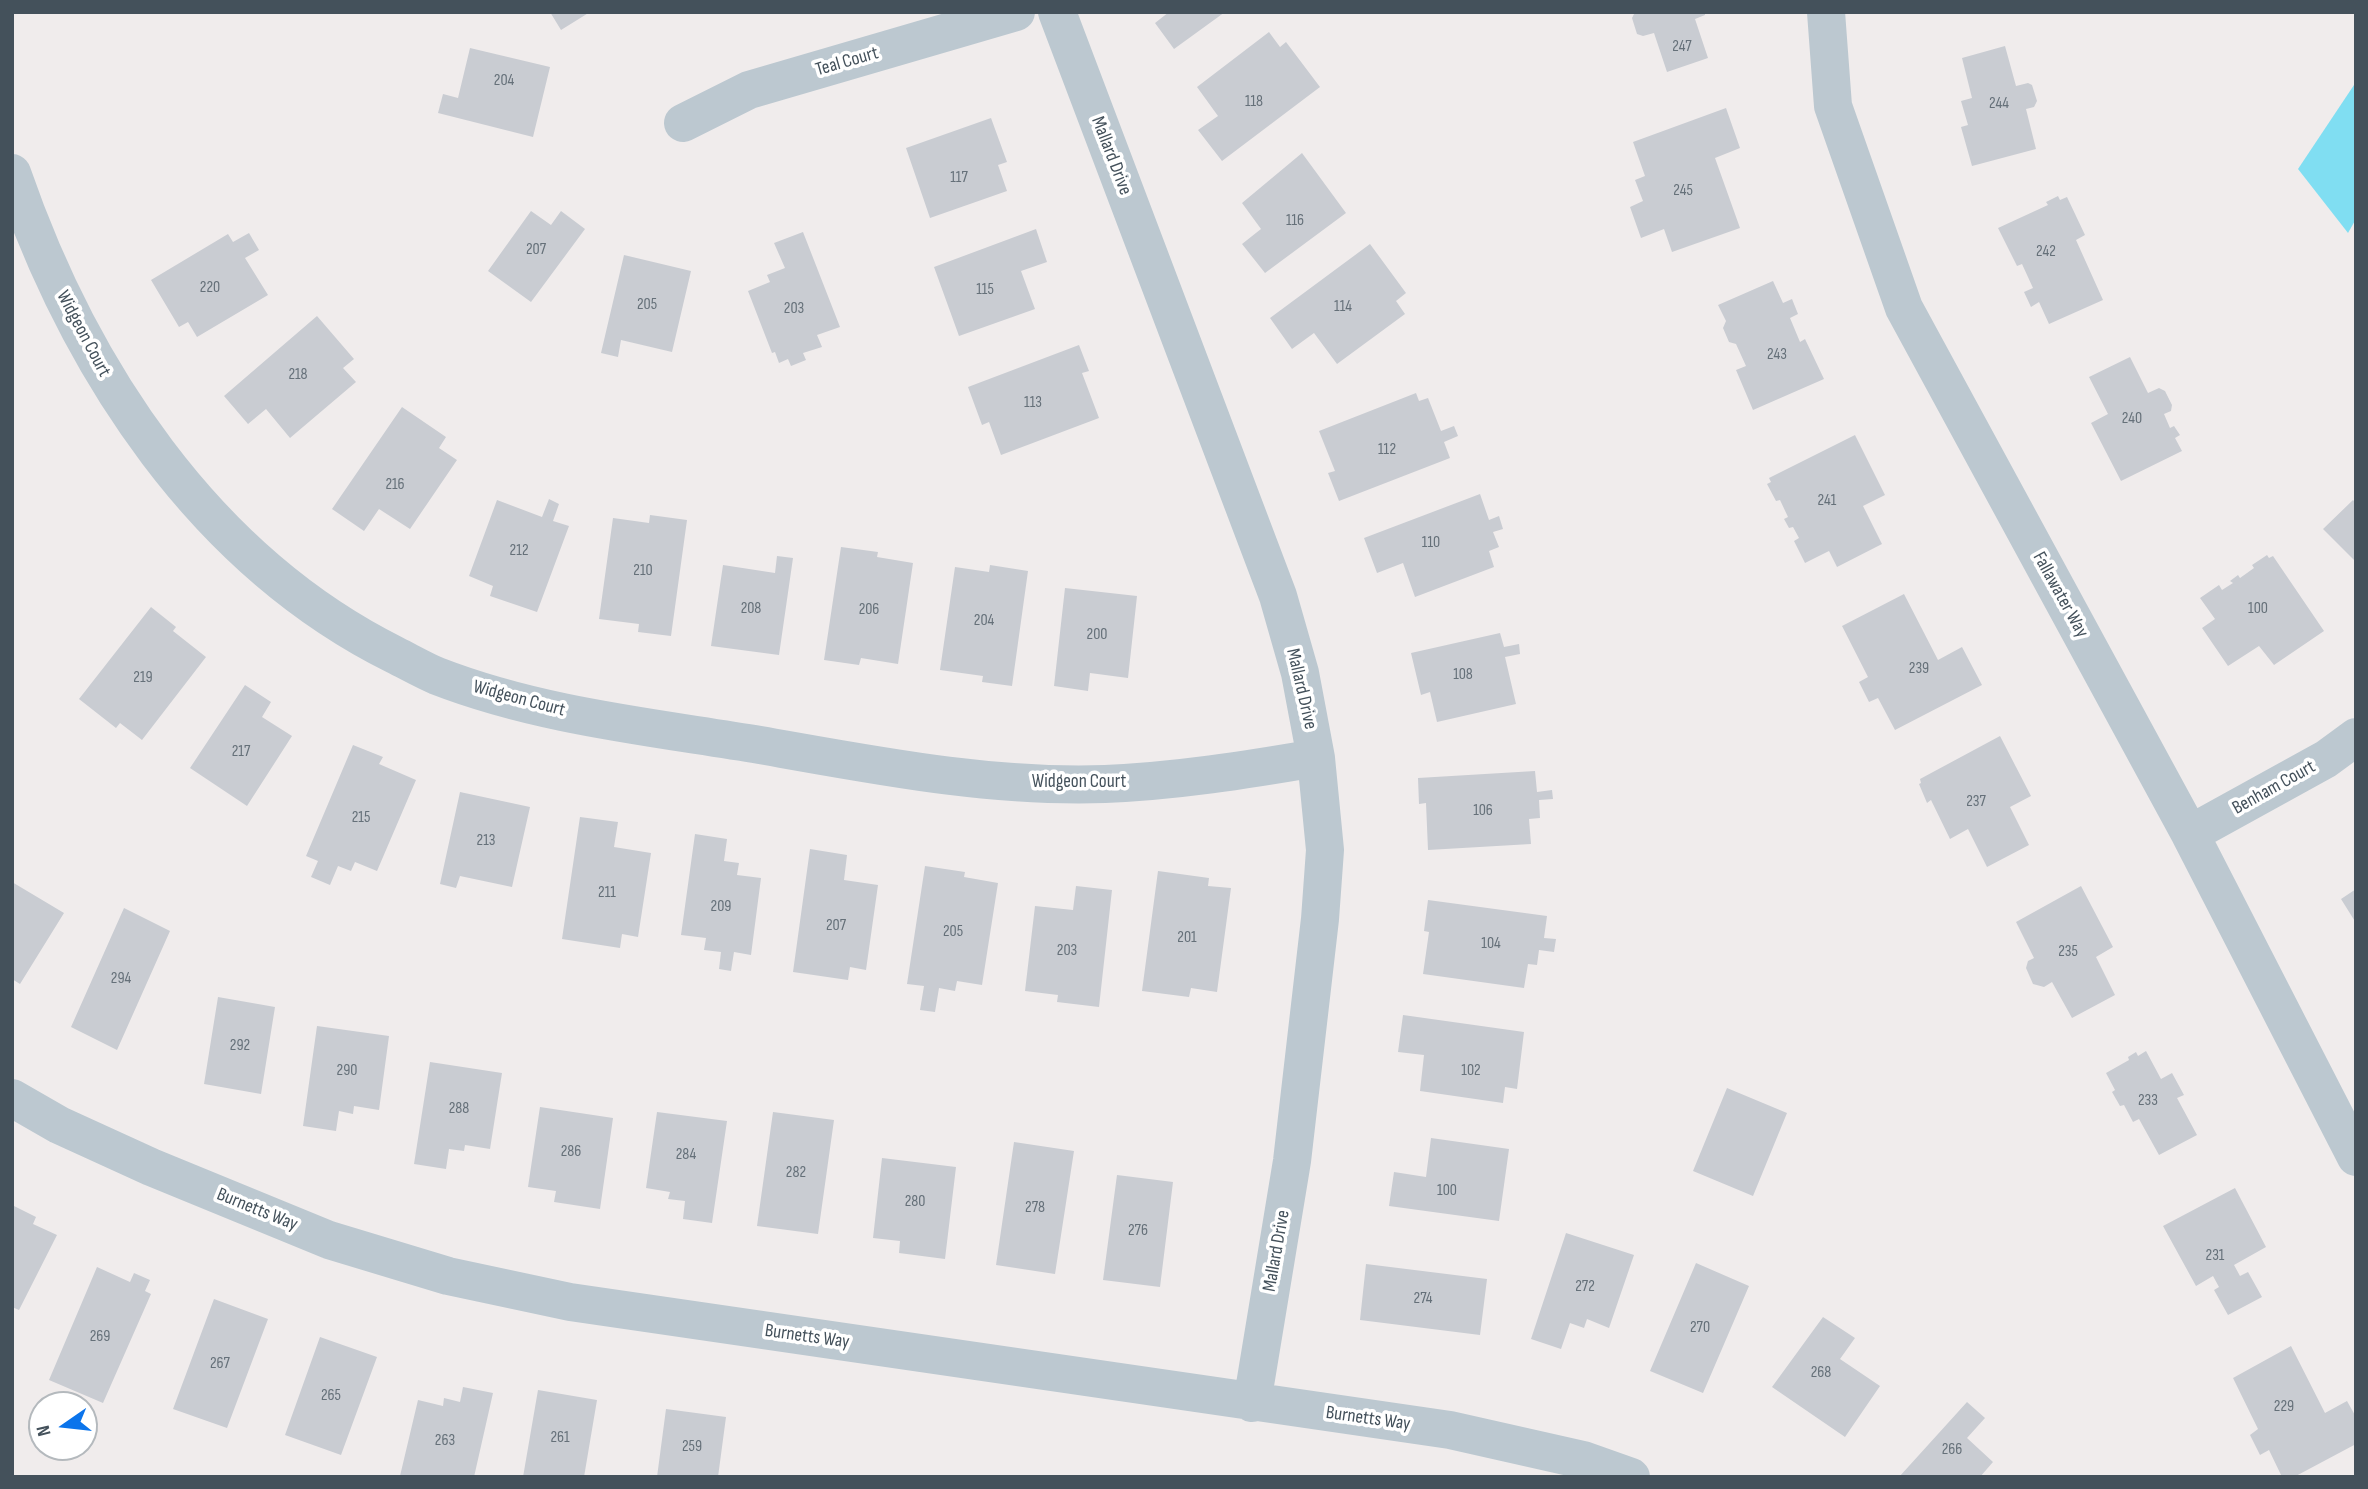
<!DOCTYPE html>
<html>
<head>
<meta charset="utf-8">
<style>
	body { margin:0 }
	#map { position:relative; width:2368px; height:1489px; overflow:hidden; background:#f0ecec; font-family:"Sofia Sans Condensed",sans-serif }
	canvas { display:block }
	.frame { position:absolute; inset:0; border:14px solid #44515b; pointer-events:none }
	.north { position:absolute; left:28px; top:1391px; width:70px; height:70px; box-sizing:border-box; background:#fff; border:2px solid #b4b9bd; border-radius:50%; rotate:256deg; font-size:19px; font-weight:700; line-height:28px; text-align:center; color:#44515b }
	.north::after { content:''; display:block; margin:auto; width:24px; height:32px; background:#0b74eb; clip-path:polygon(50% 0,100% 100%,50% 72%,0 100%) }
</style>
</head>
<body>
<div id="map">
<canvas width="2368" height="1489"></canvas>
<div class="frame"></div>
<div class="north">N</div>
</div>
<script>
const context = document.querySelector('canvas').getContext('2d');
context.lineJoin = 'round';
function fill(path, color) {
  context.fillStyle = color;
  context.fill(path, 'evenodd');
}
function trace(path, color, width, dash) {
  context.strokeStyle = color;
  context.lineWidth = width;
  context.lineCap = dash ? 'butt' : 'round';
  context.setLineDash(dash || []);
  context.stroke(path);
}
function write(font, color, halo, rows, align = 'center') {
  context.font = font + ' "Sofia Sans Condensed",sans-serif';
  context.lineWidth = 7;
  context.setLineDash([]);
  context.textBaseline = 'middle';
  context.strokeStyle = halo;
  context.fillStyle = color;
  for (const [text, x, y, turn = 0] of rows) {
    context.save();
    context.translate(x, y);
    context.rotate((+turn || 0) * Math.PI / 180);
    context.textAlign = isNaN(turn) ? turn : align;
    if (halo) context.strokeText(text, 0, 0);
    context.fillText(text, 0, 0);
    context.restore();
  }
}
fill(new Path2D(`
	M 2356,82 L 2356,219 L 2348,233 L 2298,169 Z`), '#80def2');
fill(new Path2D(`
	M 550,12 L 590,12 L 561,30 Z
	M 1169,12 L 1225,12 L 1174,49 L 1155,23 Z
	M 1635,12 L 1705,12 L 1705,15 L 1695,19 L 1708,58 L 1667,72 L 1654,33 L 1643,36 L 1637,34 L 1632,18 Z
	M 1269,32 L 1280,47 L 1286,42 L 1320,87 L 1222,161 L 1198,130 L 1218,116 L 1197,87 Z
	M 2005,46 L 2016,86 L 2028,83 L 2032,85 L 2037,101 L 2034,107 L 2026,109 L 2036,149 L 1972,166 L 1961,127 L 1968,125 L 1961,101 L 1972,98 L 1962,58 Z
	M 470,48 L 550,67 L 533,137 L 438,113 L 443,94 L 458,98 Z
	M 1726,108 L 1740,148 L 1715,158 L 1740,228 L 1672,252 L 1664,229 L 1641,238 L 1630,207 L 1643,201 L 1635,180 L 1645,176 L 1633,142 Z
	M 991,118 L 1007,162 L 998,165 L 1007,191 L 930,218 L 906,148 Z
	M 1302,153 L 1346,213 L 1265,273 L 1242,244 L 1261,229 L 1242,203 Z
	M 2058,196 L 2060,200 L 2067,197 L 2085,235 L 2076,240 L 2103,300 L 2049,324 L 2039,302 L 2031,307 L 2024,292 L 2033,288 L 2022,264 L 2017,266 L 1998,228 L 2048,205 L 2046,202 Z
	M 531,211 L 551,225 L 561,211 L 585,229 L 531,302 L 488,271 Z
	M 1036,229 L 1047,262 L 1021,271 L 1035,309 L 959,336 L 934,267 Z
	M 803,232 L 840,327 L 817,335 L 822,347 L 803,353 L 806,360 L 791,366 L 788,359 L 779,363 L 775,352 L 772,353 L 748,291 L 770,282 L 767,275 L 785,268 L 774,243 Z
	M 249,233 L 259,250 L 245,258 L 268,295 L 197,337 L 188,322 L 179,327 L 151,280 L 228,234 L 233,242 Z
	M 1370,244 L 1406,293 L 1396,301 L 1405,314 L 1337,364 L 1314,333 L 1292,349 L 1270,318 Z
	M 624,255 L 691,271 L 672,352 L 621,340 L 618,357 L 601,353 Z
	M 1773,281 L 1783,303 L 1792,299 L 1798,314 L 1790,318 L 1800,342 L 1805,339 L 1824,379 L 1753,410 L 1736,370 L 1746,366 L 1736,344 L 1729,342 L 1723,328 L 1726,321 L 1718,305 Z
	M 317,316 L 354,359 L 343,368 L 356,382 L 290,438 L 266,409 L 248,424 L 224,396 Z
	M 1079,345 L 1089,371 L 1082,373 L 1099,418 L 1001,455 L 989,422 L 982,425 L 968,387 Z
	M 2130,357 L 2148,393 L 2159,388 L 2165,391 L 2172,405 L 2171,411 L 2164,414 L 2170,428 L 2174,426 L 2180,435 L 2175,438 L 2182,451 L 2121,481 L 2091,423 L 2108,414 L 2089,377 Z
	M 1416,393 L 1419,401 L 1428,398 L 1441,431 L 1454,426 L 1458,436 L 1444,442 L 1450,458 L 1339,501 L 1328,473 L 1335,471 L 1319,431 Z
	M 402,407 L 446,437 L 439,448 L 457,460 L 410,529 L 379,509 L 364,531 L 332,509 Z
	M 1855,435 L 1885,495 L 1863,506 L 1882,544 L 1837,567 L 1829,551 L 1805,563 L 1794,541 L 1799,538 L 1793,527 L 1789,528 L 1784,519 L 1788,517 L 1780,500 L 1776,501 L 1767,484 L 1771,482 L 1769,478 Z
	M 1480,494 L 1489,520 L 1499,516 L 1503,529 L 1493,532 L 1499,547 L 1489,551 L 1494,567 L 1415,597 L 1403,563 L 1377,573 L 1364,538 Z
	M 549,499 L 559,504 L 553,521 L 569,526 L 537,612 L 490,596 L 493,586 L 469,576 L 497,500 L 542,517 Z
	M 2353,500 L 2356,503 L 2356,562 L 2323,529 Z
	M 650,515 L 687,520 L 671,636 L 638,632 L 639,624 L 599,619 L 613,518 L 649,523 Z
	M 841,547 L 878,552 L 877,557 L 913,563 L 898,664 L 861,658 L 859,665 L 824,660 Z
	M 2267,555 L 2269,558 L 2273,556 L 2324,631 L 2274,665 L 2259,646 L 2228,666 L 2202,628 L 2215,619 L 2200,598 L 2219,585 L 2222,590 L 2233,583 L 2230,581 L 2238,575 L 2240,578 L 2254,568 L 2252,565 Z
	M 777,556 L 793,558 L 779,655 L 711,646 L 723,565 L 775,573 Z
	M 990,565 L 1028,571 L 1012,686 L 982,682 L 983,676 L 940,670 L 955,567 L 989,572 Z
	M 1065,588 L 1137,596 L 1128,678 L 1090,673 L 1088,691 L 1054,686 Z
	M 1904,594 L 1938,660 L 1962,647 L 1982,685 L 1895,730 L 1878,698 L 1869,702 L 1859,682 L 1868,677 L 1842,626 Z
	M 151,607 L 176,627 L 173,631 L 206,657 L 142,740 L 120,723 L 116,728 L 79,699 Z
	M 1500,633 L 1504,647 L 1519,644 L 1520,654 L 1505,657 L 1516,704 L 1437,722 L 1430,692 L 1421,695 L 1411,653 Z
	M 245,685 L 271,702 L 262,717 L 292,736 L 247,806 L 190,768 Z
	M 2000,736 L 2031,796 L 2010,807 L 2029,845 L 1987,867 L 1968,829 L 1950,839 L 1931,800 L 1927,803 L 1919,784 L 1921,783 L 1920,779 Z
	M 353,745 L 383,757 L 379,764 L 416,780 L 377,871 L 355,862 L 351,871 L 338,866 L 330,885 L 311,877 L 318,861 L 306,856 Z
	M 1535,771 L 1537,792 L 1552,790 L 1553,799 L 1539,800 L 1540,818 L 1529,819 L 1531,844 L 1428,850 L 1426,803 L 1419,804 L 1418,778 Z
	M 460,792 L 530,807 L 512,887 L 460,876 L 456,888 L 440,884 Z
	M 580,817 L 618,822 L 614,847 L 651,853 L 638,937 L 622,934 L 620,948 L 562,939 Z
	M 695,834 L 727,839 L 724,861 L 739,863 L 737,875 L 761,878 L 751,955 L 734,952 L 731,971 L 719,969 L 721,952 L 704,950 L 706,938 L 681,935 Z
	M 810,849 L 847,855 L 844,880 L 878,885 L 866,970 L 850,967 L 848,980 L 793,972 Z
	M 925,866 L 965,872 L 964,877 L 998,883 L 982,985 L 957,981 L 955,991 L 939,988 L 935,1012 L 920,1010 L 924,986 L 907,984 Z
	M 1158,871 L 1209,878 L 1208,886 L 1231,888 L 1217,992 L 1191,988 L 1189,997 L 1142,991 Z
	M 12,882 L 64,913 L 20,984 L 12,979 Z
	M 1076,886 L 1112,890 L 1099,1007 L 1057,1002 L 1058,995 L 1025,991 L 1035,906 L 1073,910 Z
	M 2081,886 L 2113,947 L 2096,957 L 2115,995 L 2072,1018 L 2052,982 L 2044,987 L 2033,984 L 2026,968 L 2028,961 L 2034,958 L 2016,922 Z
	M 2356,889 L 2356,923 L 2341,899 Z
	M 1428,900 L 1547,916 L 1544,938 L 1556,939 L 1554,952 L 1539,950 L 1537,965 L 1528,964 L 1524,988 L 1423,974 L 1429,932 L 1424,931 Z
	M 124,908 L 170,931 L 117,1050 L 71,1027 Z
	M 218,997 L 275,1007 L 261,1094 L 204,1084 Z
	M 1403,1015 L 1524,1032 L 1517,1089 L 1505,1087 L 1503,1103 L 1420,1091 L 1424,1055 L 1398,1052 Z
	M 317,1026 L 389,1036 L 379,1110 L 354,1106 L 353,1114 L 339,1111 L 336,1131 L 303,1126 Z
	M 2146,1051 L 2161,1079 L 2172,1073 L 2184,1095 L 2177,1098 L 2197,1135 L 2159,1155 L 2139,1119 L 2133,1122 L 2124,1105 L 2120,1106 L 2112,1092 L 2115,1090 L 2106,1073 L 2129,1060 L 2128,1057 L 2136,1052 L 2138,1056 Z
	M 430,1062 L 502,1073 L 490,1149 L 465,1145 L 464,1151 L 449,1149 L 446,1169 L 414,1164 Z
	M 1727,1088 L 1787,1113 L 1753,1196 L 1693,1171 Z
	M 540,1107 L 613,1118 L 600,1209 L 554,1202 L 556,1191 L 528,1187 Z
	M 657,1112 L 727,1121 L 712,1223 L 683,1219 L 685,1201 L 668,1199 L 670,1192 L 646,1188 Z
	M 773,1112 L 834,1120 L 818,1234 L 757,1226 Z
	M 1431,1138 L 1509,1149 L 1499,1221 L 1389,1206 L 1394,1172 L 1426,1177 Z
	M 1014,1142 L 1074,1151 L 1055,1274 L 996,1265 Z
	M 882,1158 L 956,1167 L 945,1259 L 899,1253 L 900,1241 L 873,1238 Z
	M 1117,1175 L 1173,1182 L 1160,1287 L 1103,1280 Z
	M 2235,1188 L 2266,1247 L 2234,1265 L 2240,1276 L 2248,1272 L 2262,1297 L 2228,1315 L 2214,1290 L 2219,1287 L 2213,1276 L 2196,1286 L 2163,1226 Z
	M 12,1205 L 36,1217 L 33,1224 L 57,1235 L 19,1310 L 12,1307 Z
	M 1566,1233 L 1634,1255 L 1609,1328 L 1587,1319 L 1584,1328 L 1570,1323 L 1561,1349 L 1531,1339 Z
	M 1696,1263 L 1749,1286 L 1703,1393 L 1650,1371 Z
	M 1366,1264 L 1487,1279 L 1480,1335 L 1360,1320 Z
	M 97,1267 L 130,1282 L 134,1273 L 150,1280 L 145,1291 L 151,1294 L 103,1403 L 49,1380 Z
	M 214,1299 L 268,1319 L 227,1428 L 173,1409 Z
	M 1823,1317 L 1855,1338 L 1840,1359 L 1880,1386 L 1845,1437 L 1772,1387 Z
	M 320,1337 L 377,1357 L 341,1455 L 285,1435 Z
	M 2291,1346 L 2325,1413 L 2347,1401 L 2356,1417 L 2356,1444 L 2294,1477 L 2282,1477 L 2269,1450 L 2260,1455 L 2250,1435 L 2258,1429 L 2233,1378 Z
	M 463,1387 L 493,1393 L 474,1477 L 400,1476 L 418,1400 L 443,1406 L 444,1398 L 460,1402 Z
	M 538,1390 L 597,1400 L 584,1477 L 523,1477 Z
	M 1967,1402 L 1985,1418 L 1967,1438 L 1993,1462 L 1980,1477 L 1899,1477 Z
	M 666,1409 L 726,1417 L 718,1477 L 657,1477 Z`), '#c9ccd2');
trace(new Path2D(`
	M 1057,12 L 1278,596 L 1300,673 L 1316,758 L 1325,850 L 1320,919 L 1292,1161 L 1252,1403
	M 1826,12 L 1833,106 L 1904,308 L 2190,834 L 2356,1157
	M 683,123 L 749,90 L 1016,12
	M 12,173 C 80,370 204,560 395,655 C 409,662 423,670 437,676 C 540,716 652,727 760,745 C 874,765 989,788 1105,784 C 1176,781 1246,770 1316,758
	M 2190,834 L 2326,759 L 2356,737
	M 12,1098 L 59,1125 L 151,1167 L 329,1240 L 448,1276 L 570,1302 L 1450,1430 L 1583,1460 L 1631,1477`), '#bcc8d0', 38);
write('16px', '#657079', null, [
	["247",1682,47],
	["204",504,81],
	["118",1254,102],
	["244",1999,104],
	["117",959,178],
	["245",1683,191],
	["116",1295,221],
	["207",536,250],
	["242",2046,252],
	["220",210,288],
	["115",985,290],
	["205",647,305],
	["114",1343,307],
	["203",794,309],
	["243",1777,355],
	["218",298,375],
	["113",1033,403],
	["240",2132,419],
	["112",1387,450],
	["216",395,485],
	["241",1827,501],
	["110",1431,543],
	["212",519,551],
	["210",643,571],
	["208",751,609],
	["100",2258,609],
	["206",869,610],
	["204",984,621],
	["200",1097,635],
	["239",1919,669],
	["108",1463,675],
	["219",143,678],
	["217",241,752],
	["237",1976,802],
	["106",1483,811],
	["215",361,818],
	["213",486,841],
	["211",607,893],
	["209",721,907],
	["207",836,926],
	["205",953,932],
	["201",1187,938],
	["104",1491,944],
	["203",1067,951],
	["235",2068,952],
	["294",121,979],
	["292",240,1046],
	["290",347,1071],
	["102",1471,1071],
	["233",2148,1101],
	["288",459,1109],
	["286",571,1152],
	["284",686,1155],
	["282",796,1173],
	["100",1447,1191],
	["280",915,1202],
	["278",1035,1208],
	["276",1138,1231],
	["231",2215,1256],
	["272",1585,1287],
	["274",1423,1299],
	["270",1700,1328],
	["269",100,1337],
	["267",220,1364],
	["268",1821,1373],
	["265",331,1396],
	["229",2284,1407],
	["261",560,1438],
	["263",445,1441],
	["259",692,1447],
	["266",1952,1450]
]);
write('19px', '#44515b', '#fff', [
	["Teal Court",847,62,-16],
	["Mallard Drive",1111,156,69],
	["Widgeon Court",83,334,62],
	["Fallawater Way",2060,595,61],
	["Mallard Drive",1301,689,77],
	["Widgeon Court",519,699,15],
	["Widgeon Court",1079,782],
	["Benham Court",2274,788,-29],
	["Burnetts Way",257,1210,22],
	["Mallard Drive",1277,1251,-80],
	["Burnetts Way",807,1337,8],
	["Burnetts Way",1368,1419,8]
]);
</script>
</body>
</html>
